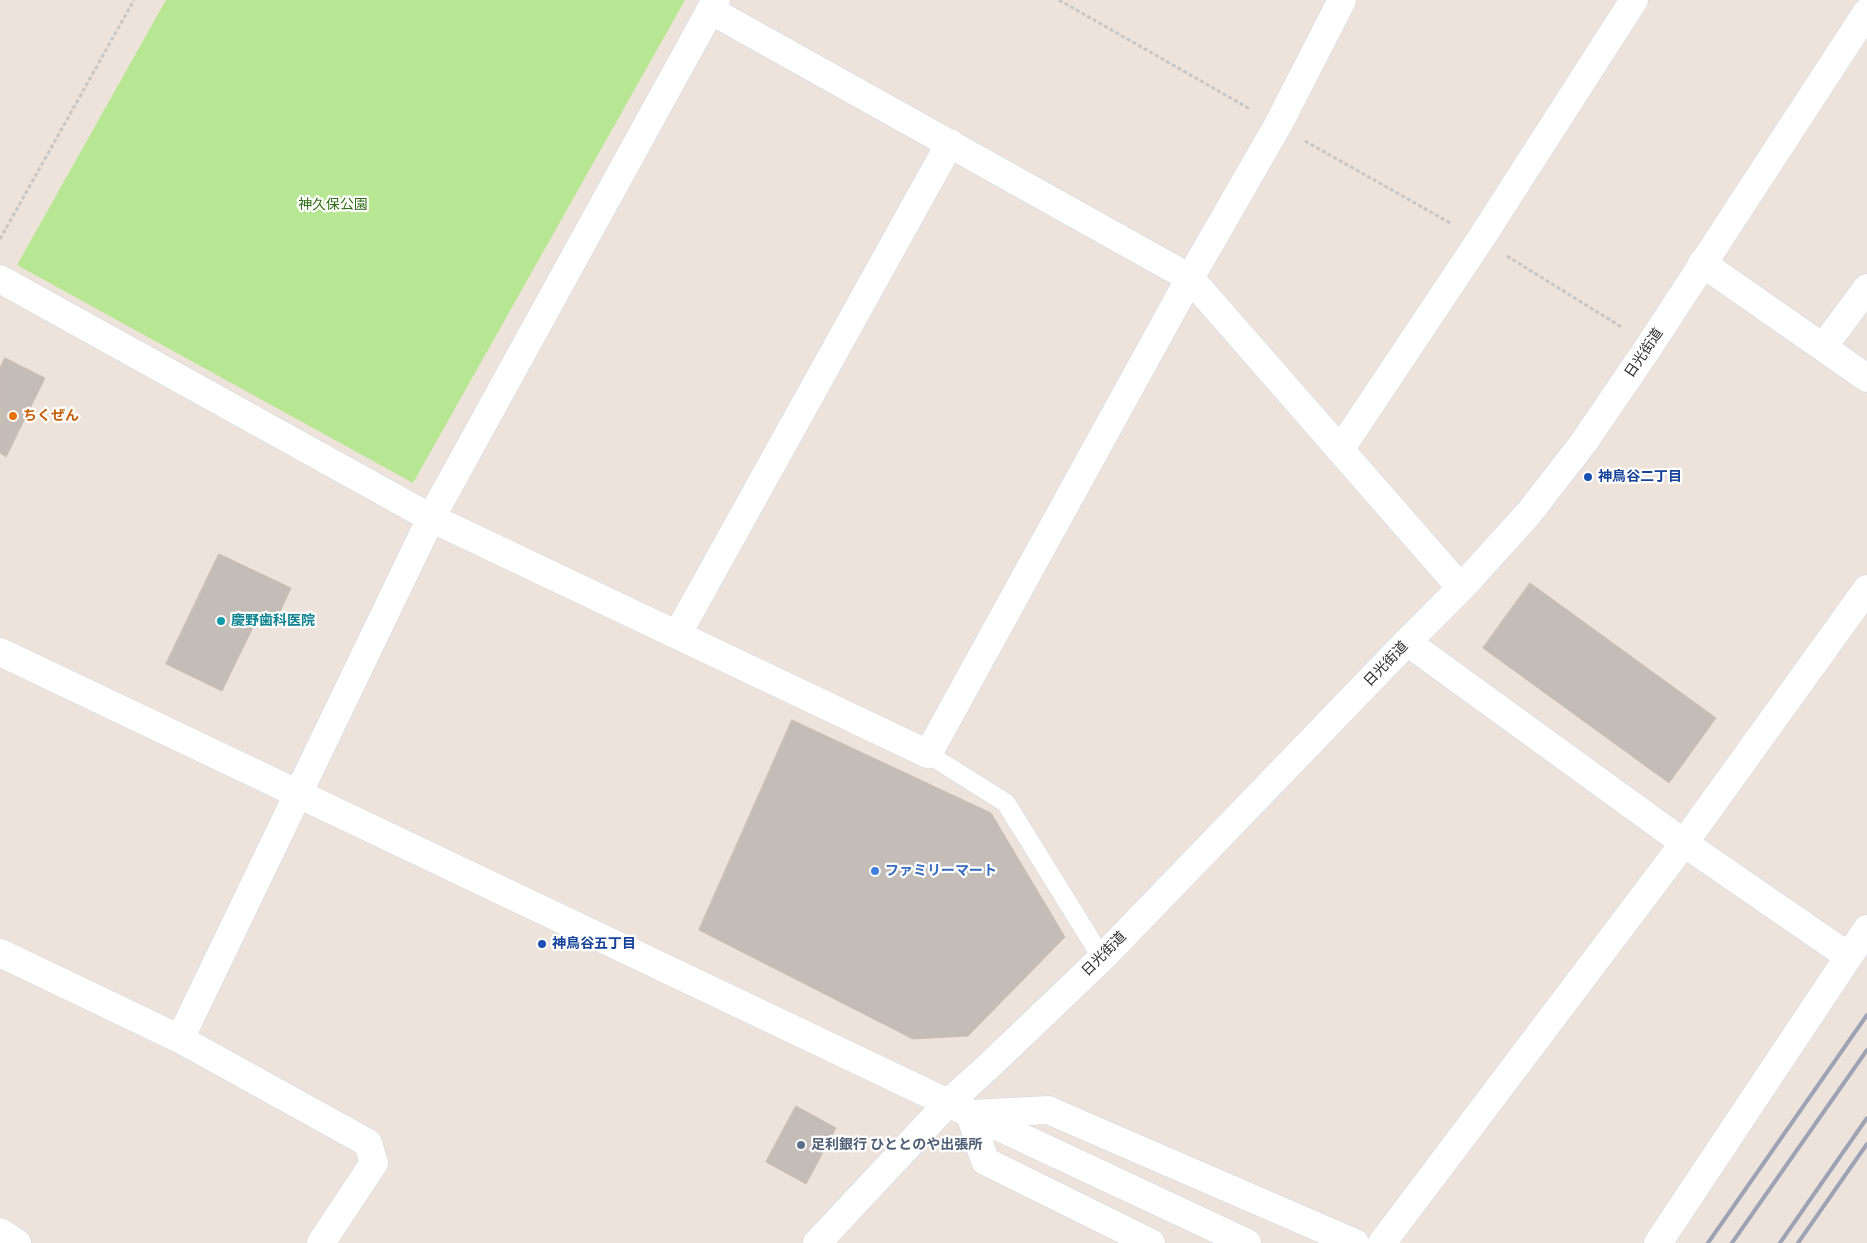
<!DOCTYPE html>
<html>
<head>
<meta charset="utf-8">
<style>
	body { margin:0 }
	canvas { display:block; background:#ede3da }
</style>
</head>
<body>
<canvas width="1867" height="1243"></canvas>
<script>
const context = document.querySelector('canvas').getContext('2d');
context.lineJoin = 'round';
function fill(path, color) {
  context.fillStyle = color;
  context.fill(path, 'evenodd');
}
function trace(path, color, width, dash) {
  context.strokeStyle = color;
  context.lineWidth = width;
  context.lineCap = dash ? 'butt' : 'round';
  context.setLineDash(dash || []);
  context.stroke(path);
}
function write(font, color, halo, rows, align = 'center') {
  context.font = font + ' Inter,"Noto Sans JP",sans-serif';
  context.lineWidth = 4.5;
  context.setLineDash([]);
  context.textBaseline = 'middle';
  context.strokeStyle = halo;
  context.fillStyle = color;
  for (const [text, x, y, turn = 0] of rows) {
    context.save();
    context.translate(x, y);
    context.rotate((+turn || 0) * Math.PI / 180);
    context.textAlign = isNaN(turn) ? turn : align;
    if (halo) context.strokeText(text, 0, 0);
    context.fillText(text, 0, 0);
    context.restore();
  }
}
fill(new Path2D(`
	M 166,0 L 685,0 L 413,483 L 17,265 Z`), '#b7e793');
const building = new Path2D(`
	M 5,358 L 45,378 L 6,457 L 0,453 L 0,368 Z
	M 219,554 L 291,588 L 274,625 L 258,617 L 222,691 L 166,664 Z
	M 1530,583 L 1716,718 L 1669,783 L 1483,648 Z
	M 792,720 L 991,813 L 1065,937 L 968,1036 L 913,1039 L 699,930 Z
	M 796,1106 L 836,1128 L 806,1184 L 766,1162 Z`);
fill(building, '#c4bdb7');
trace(building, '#c8bfb4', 1);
const lane = new Path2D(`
	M 928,754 L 1006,803 L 1102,958`);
const street = new Path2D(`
	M 710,10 L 1190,278 L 1461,588
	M 1702,263 L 1867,378
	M 0,279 L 431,518 L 928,754 L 1190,278 L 1278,125 L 1342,0
	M 1823,347 L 1867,288
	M 1340,450 L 1480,240 L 1634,0
	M 677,635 L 950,143
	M 1407,642 L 1684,843 L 1848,956
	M 0,953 L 180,1039 L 368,1143 L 374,1163 L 321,1243
	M 180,1039 L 431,518 L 716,0
	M 0,1232 L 17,1243
	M 1151,1243 L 985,1161 L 970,1114 L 1048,1110 L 1355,1243
	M 1382,1243 L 1684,843 L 1867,589
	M 1658,1243 L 1867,929`);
const secondary = new Path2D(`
	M 0,652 L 948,1103 L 1247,1243
	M 817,1243 L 948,1103 L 991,1064 L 1102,958 L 1407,642 L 1461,588 L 1529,513 L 1584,442 L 1650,345 L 1867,12`);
trace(lane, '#cfd5e4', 20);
trace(street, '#cfd5e4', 29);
trace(secondary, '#cfd5e4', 29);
trace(new Path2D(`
	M 1059,0 L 1250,109
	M 1305,141 L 1452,224
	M 0,239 L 134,0
	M 1507,256 L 1623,328`), '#c7c7c7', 3, [4, 2.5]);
trace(lane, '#fff', 19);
trace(street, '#fff', 28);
trace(secondary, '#fff', 28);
trace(new Path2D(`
	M 1708,1243 L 1867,1015
	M 1732,1243 L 1867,1050
	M 1780,1243 L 1867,1118
	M 1798,1243 L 1867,1144`), '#9da2b5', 4);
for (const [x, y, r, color] of [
	[13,416,5,"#e8710a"],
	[1588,477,5,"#1a4fb4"],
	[221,621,5,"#0f9aa8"],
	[875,871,5,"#3f7fe0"],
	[542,944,5,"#1a4fb4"],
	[801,1145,5,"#5c6f8a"]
]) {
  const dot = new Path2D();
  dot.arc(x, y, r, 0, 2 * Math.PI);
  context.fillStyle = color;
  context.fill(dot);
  trace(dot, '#fff', 2);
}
write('14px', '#2e6b15', '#fff', [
	["神久保公園",333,205]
]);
write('14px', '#292929', '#fff', [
	["日光街道",1644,353,-56],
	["日光街道",1386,664,-46],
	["日光街道",1104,954,-45]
]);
write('bold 14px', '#c56008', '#fff', [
	["ちくぜん",23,416]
], 'left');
write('bold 14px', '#164399', '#fff', [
	["神鳥谷二丁目",1598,477],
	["神鳥谷五丁目",552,944]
], 'left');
write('bold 14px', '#0d838f', '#fff', [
	["慶野歯科医院",231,621]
], 'left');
write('bold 14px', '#366cbe', '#fff', [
	["ファミリーマート",885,871]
], 'left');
write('bold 14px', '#4e5e75', '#fff', [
	["足利銀行 ひととのや出張所",811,1145]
], 'left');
</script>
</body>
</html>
